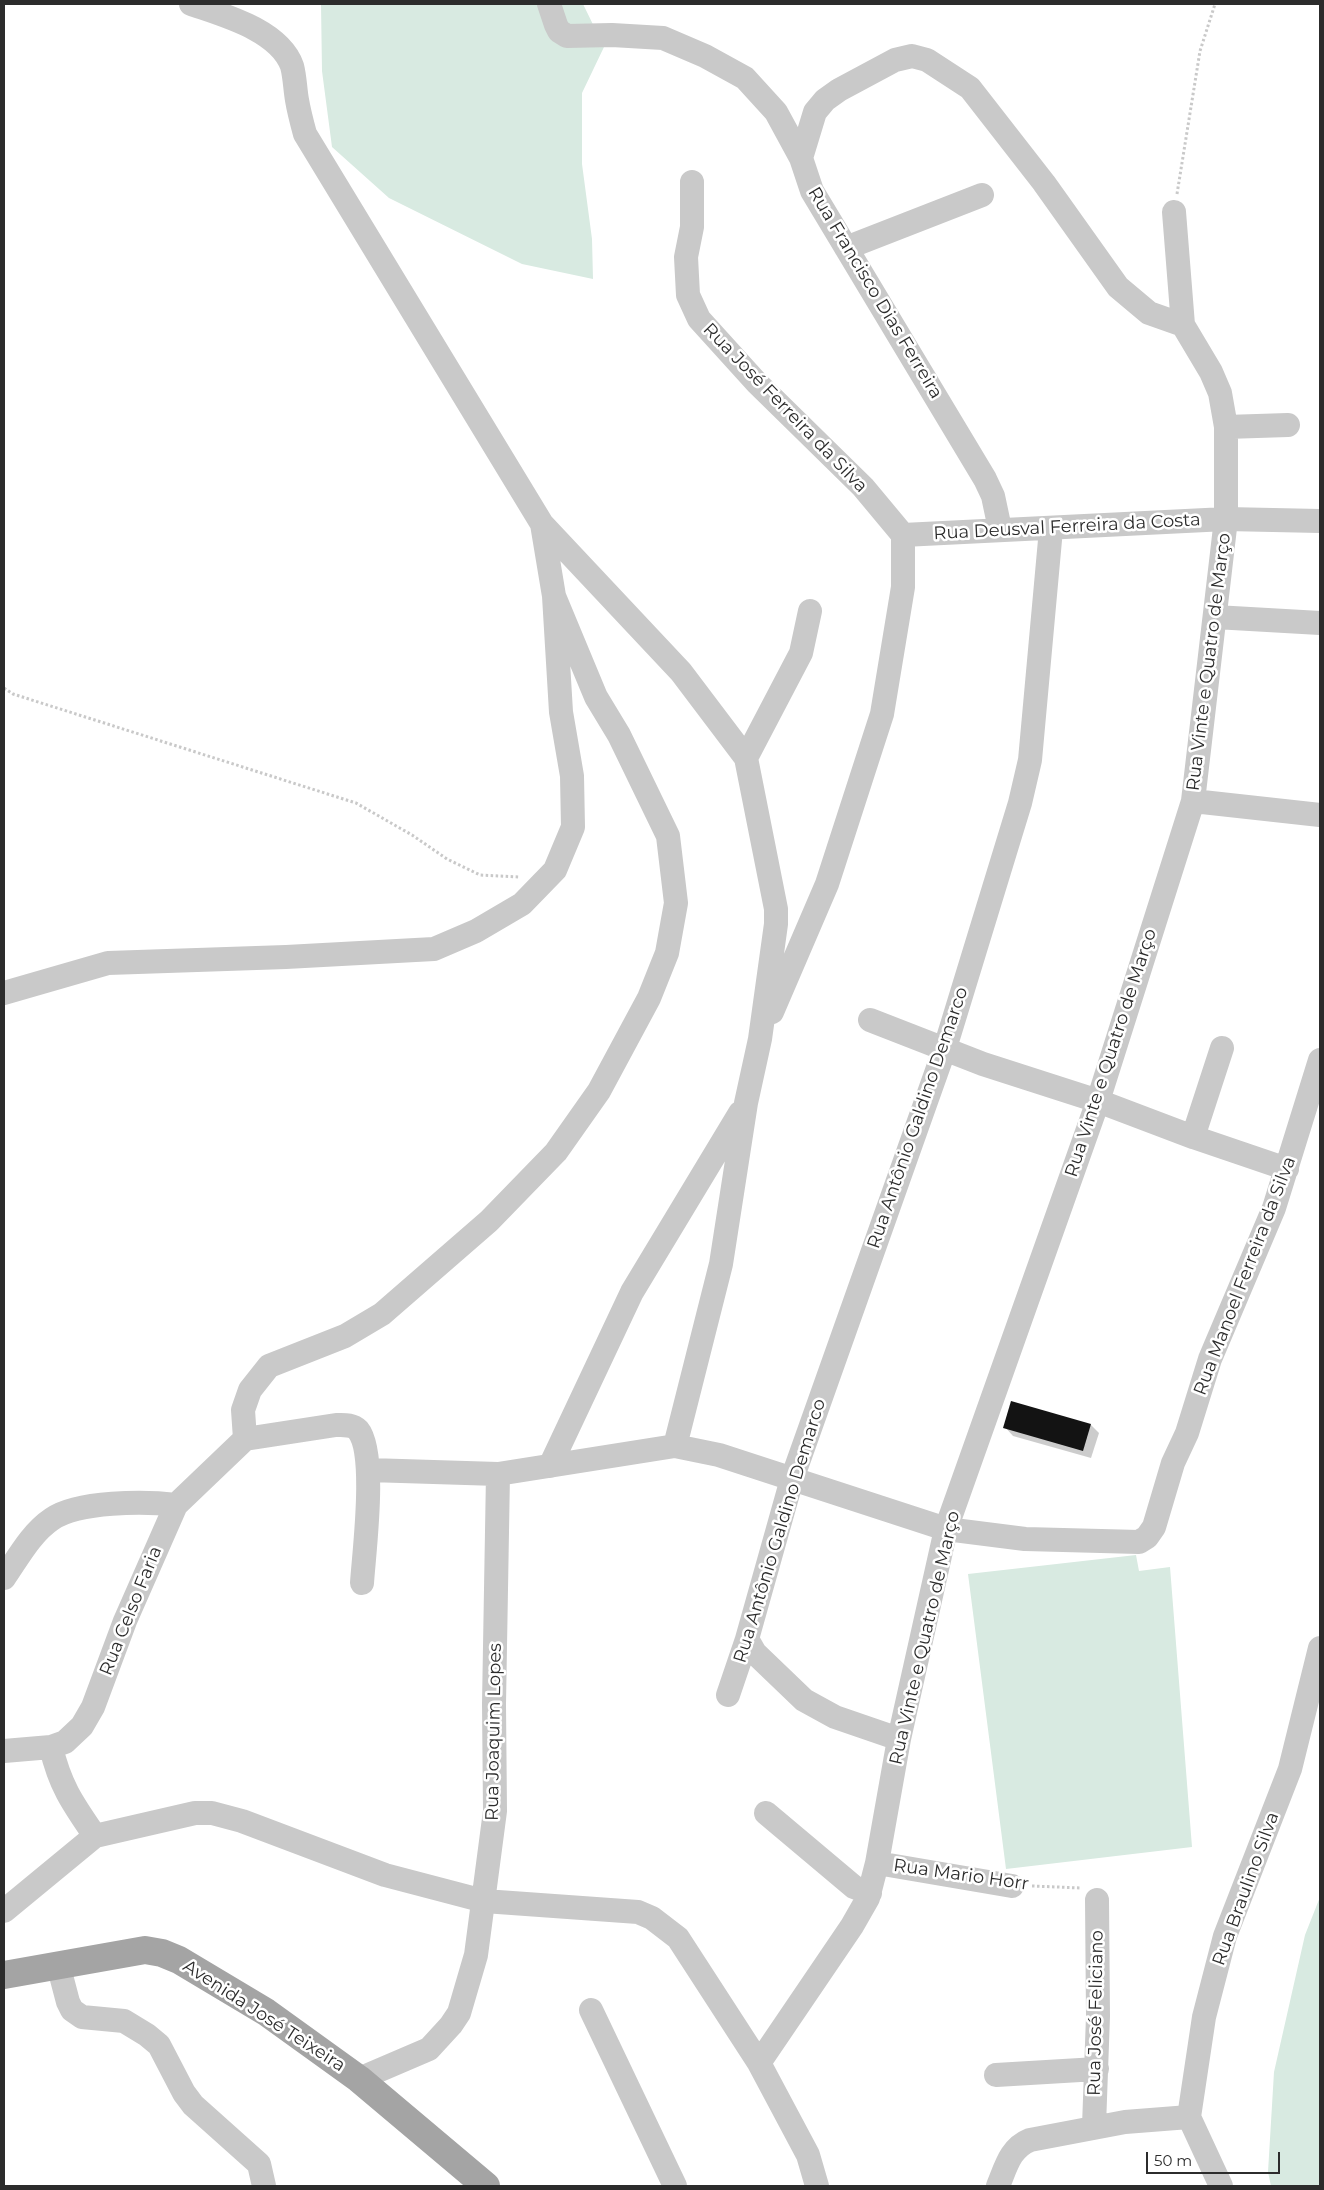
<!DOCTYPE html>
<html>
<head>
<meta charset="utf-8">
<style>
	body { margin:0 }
	#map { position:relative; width:1324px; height:2190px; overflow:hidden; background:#fff; font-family:Montserrat,sans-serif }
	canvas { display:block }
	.frame { position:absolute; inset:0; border:5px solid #2c2c2c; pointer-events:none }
	.scale { position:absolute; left:1146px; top:2152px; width:134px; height:22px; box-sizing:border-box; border:2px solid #2c2c2c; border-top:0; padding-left:6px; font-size:15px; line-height:18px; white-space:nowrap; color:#2c2c2c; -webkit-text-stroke:4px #fff; paint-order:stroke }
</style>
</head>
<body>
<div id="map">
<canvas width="1324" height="2190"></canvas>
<div class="frame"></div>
<div class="scale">50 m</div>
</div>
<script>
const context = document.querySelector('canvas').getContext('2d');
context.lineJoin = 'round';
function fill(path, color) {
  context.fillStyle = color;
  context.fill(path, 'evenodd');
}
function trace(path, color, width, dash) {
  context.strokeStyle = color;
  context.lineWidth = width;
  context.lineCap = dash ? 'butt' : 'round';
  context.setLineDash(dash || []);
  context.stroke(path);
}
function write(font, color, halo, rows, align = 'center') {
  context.font = font + ' Montserrat,sans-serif';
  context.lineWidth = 5;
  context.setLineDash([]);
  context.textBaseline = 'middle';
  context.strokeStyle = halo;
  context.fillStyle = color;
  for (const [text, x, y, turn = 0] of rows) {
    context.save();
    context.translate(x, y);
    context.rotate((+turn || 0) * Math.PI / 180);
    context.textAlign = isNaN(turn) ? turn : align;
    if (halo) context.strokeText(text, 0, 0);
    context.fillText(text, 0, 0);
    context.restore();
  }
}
fill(new Path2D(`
	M 321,4 L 583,4 L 604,47 L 582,93 L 582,164 L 592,239 L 593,279 L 522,264 L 389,198 L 332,147 L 322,71 Z
	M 1136,1555 L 1139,1571 L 1170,1567 L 1192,1847 L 1006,1869 L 968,1574 Z
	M 1320,1897 L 1320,2186 L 1271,2186 L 1268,2172 L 1274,2072 L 1305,1935 Z`), '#d8eae1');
fill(new Path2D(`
	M 1091,1425 L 1099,1433 L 1091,1458 L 1013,1436 L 1005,1427 Z`), '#0003');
fill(new Path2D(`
	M 1011,1401 L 1091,1424 L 1083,1451 L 1003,1428 Z`), '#131313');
trace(new Path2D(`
	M 1177,194 L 1200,51 L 1215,4
	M 4,688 L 13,694 L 356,803 L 412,835 L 447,859 L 480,875 L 520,877
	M 1032,1886 L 1081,1888`), '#c9c9c9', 3, [2.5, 2.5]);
trace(new Path2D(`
	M 191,4 C 223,15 279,30 292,66 C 295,77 295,89 297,100 C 299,112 302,123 305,134 L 542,524 L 681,672 L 746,758 L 776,909 L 776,924 L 760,1039 L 746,1103 L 721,1264 L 675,1446
	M 549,4 L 556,25 L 559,31 L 567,36 L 612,35 L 663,38 L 705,56 L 745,78 L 776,112 L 801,158 L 812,191 L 985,479 L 993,496 L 1000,529
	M 801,158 L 815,112 L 825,100 L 839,90 L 895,60 L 912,56 L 927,60 L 970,88 L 1044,183 L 1118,287 L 1149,313 L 1183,325
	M 692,182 L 692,227 L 686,257 L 688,295 L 699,319 L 757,383 L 863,487 L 903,535
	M 846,248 L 982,195
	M 1226,427 L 1288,425
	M 903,535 L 1226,519 L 1320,521
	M 1215,617 L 1320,623
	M 746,758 L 801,653 L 810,611
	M 1193,801 L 1320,815
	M 4,993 L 108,963 L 286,957 L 434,949 L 476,931 L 522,904 L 555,870 L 573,827 L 572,776 L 561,712 L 554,596 L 542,524
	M 772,1012 L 827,884 L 882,714 L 903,587 L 903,535
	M 870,1020 L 983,1064 L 1098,1101 L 1193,1137 L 1287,1169
	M 1193,1137 L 1222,1048
	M 245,1439 L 243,1410 L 250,1390 L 269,1366 L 345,1336 L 382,1314 L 489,1221 L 556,1152 L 599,1091 L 649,998 L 667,953 L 676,903 L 668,836 L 619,735 L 596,697 L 554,596
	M 245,1439 L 336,1425 C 344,1425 352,1424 358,1430 C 377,1453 364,1552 362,1583
	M 550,1466 L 632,1292 L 740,1113
	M 369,1470 L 498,1474 L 675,1446 L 719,1455 L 946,1529 L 1025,1539 L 1139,1542 L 1147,1537 L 1154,1527 L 1173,1463 L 1187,1433 L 1210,1359 L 1274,1208 L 1320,1060
	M 4,1578 C 18,1558 31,1533 52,1519 C 78,1501 145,1501 176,1505
	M 747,1639 L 755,1653 L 804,1700 L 835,1717 L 899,1739
	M 728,1695 L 747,1639 L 792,1479 L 945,1048 L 1020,803 L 1030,760 L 1051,529
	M 51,1747 C 60,1786 73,1804 95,1836
	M 4,1751 L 51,1747 L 65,1742 L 82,1726 L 93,1707 L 125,1621 L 176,1505 L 245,1439
	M 766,1813 L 854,1887 L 870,1893
	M 877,1863 L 1012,1886
	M 4,1911 L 95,1836 L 195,1813 L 212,1813 L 242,1821 L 385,1875 L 484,1901 L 638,1912 L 652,1918 L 678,1938 L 759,2063 L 808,2155 L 817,2186
	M 58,1964 L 68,2002 L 72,2010 L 82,2017 L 124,2021 L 147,2035 L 159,2045 L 184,2093 L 193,2105 L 259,2164 L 264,2186
	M 591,2010 L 675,2186
	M 759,2063 L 852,1926 L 868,1898 L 877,1863 L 899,1739 L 946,1529 L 1098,1101 L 1193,801 L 1226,519 L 1226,427 L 1220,393 L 1211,372 L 1183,325 L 1174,212
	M 996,2075 L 1097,2069
	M 359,2079 L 429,2049 L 451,2025 L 459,2013 L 476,1955 L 495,1811 L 494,1704 L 498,1474
	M 1094,2126 L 1098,2016 L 1097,1900
	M 998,2186 C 1006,2167 1010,2148 1030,2140 L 1125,2122 L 1189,2117
	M 1221,2186 L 1189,2117 L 1204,2017 L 1225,1936 L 1290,1769 L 1320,1648`), '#c9c9c9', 24);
trace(new Path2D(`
	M 4,1975 L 145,1950 L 162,1953 L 179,1960 L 266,2012 L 359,2079 L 486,2186`), '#a4a4a4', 28);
write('18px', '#2c2c2c', '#fff', [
	["Rua Francisco Dias Ferreira",875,293,59],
	["Rua José Ferreira da Silva",785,408,46],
	["Rua Deusval Ferreira da Costa",1067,527,-3],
	["Rua Vinte e Quatro de Março",1209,662,-83],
	["Rua Vinte e Quatro de Março",1111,1053,-72],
	["Rua Antônio Galdino Demarco",918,1118,-71],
	["Rua Manoel Ferreira da Silva",1245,1276,-69],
	["Rua Antônio Galdino Demarco",780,1531,-73],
	["Rua Celso Faria",131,1611,-68],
	["Rua Vinte e Quatro de Março",925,1638,-77],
	["Rua Joaquim Lopes",494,1732,-89],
	["Rua Mario Horr",961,1875,8],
	["Rua Braulino Silva",1246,1889,-70],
	["Rua José Feliciano",1096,2013,-89],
	["Avenida José Teixeira",264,2016,33]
]);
</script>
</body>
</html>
